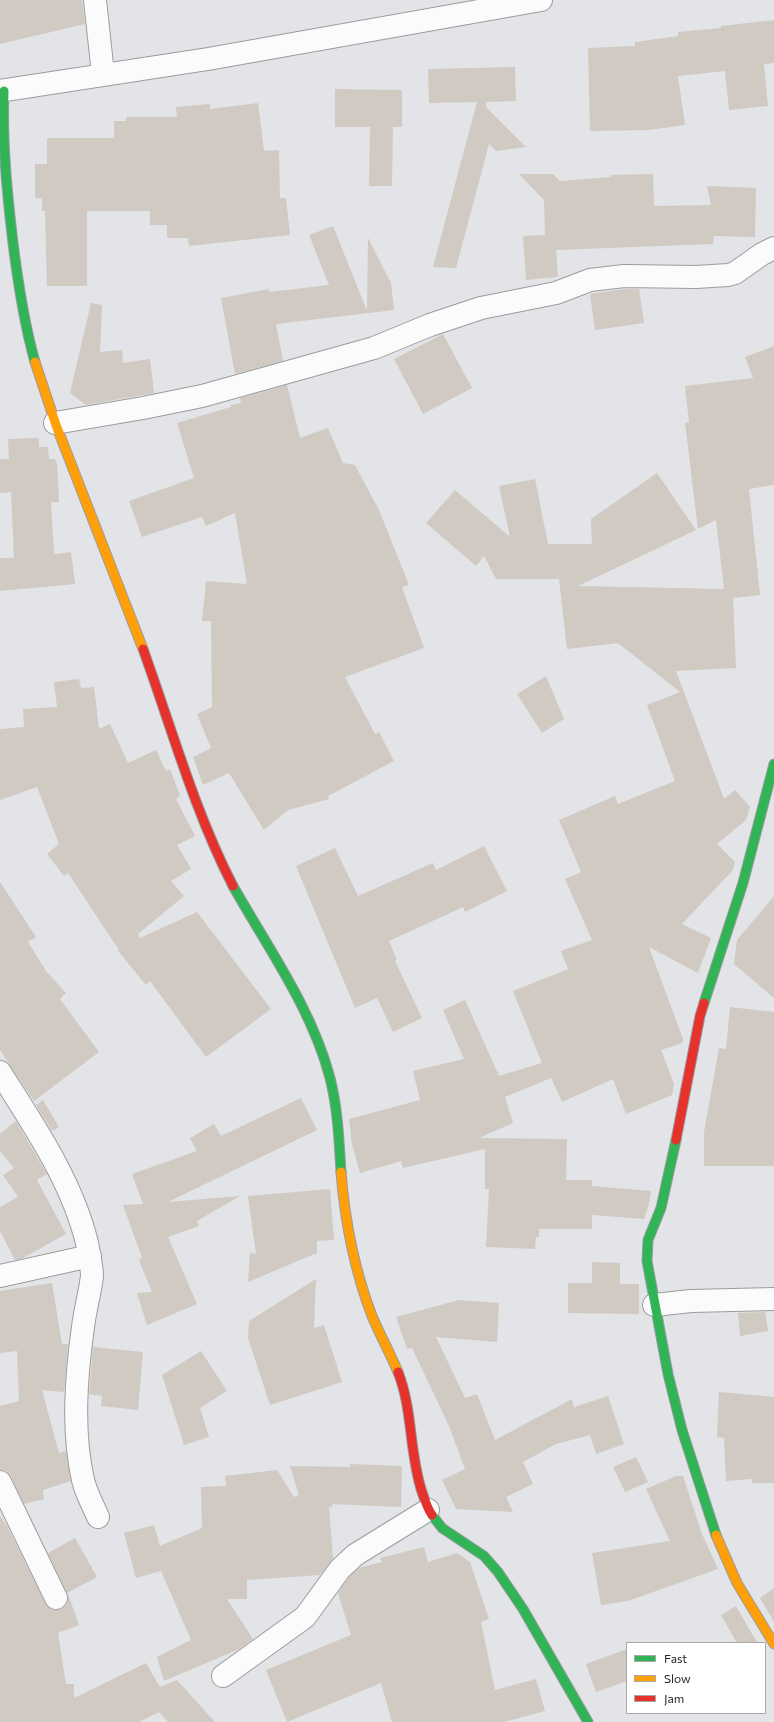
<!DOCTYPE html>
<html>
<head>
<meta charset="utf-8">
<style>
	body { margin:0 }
	#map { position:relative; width:774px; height:1722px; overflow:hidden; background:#e2e4e7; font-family:Commissioner,sans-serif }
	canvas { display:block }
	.legend { position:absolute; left:626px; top:1642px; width:140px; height:72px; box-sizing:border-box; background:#fff; border:1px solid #a8a8a9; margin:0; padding:5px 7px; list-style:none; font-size:12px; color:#252627 }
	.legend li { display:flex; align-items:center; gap:8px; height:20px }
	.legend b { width:20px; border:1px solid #a8a8a9 }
</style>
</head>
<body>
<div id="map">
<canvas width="774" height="1722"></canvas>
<ul class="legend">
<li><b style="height:5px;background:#30b455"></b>Fast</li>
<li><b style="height:5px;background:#ff9f0a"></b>Slow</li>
<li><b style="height:5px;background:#e5322d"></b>Jam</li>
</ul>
</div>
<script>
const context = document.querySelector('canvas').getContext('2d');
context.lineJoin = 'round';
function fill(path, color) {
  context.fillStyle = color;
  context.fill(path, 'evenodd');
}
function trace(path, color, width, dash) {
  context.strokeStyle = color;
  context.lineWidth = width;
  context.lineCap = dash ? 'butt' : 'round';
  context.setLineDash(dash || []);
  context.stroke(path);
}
fill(new Path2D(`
	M 0,0 L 82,0 L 85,24 L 0,44 Z
	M 774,20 L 774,63 L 764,64 L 768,106 L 729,110 L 725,71 L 678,76 L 685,125 L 649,130 L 590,131 L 588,48 L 635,46 L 635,42 L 678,36 L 678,32 L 721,28 L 721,26 Z
	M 515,67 L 516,101 L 486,102 L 486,107 L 526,147 L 496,151 L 489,144 L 456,268 L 433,267 L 477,102 L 429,103 L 428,69 Z
	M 335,89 L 402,90 L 402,127 L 393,127 L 392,186 L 369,186 L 370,127 L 335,127 Z
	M 258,103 L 264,151 L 279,150 L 280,198 L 286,198 L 290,235 L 189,246 L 188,238 L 167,238 L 167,225 L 150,225 L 150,211 L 87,211 L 87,286 L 47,286 L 45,211 L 42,211 L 42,198 L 35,198 L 35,164 L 47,164 L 47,138 L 114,138 L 114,121 L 126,121 L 126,117 L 177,117 L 176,107 L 210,104 L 210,109 Z
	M 519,174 L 553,174 L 560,181 L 611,177 L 611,175 L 653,174 L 654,206 L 711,205 L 707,186 L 756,188 L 755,237 L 714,236 L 713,244 L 556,250 L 558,277 L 526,280 L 523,236 L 545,235 L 544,200 Z
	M 333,226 L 367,311 L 368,238 L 391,283 L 394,310 L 276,324 L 283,361 L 235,374 L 221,298 L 269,289 L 269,292 L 329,285 L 309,235 Z
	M 625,289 L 639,289 L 644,323 L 595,330 L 590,294 Z
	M 91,303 L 102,305 L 100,352 L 122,350 L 123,363 L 150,359 L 154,393 L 86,405 L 70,393 Z
	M 443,334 L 472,388 L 423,414 L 394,359 Z
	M 774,346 L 774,485 L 749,489 L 760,595 L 733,598 L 736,668 L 676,671 L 724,799 L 735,790 L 750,807 L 746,820 L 717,844 L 735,862 L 733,870 L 682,924 L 711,938 L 698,973 L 649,947 L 683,1039 L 682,1043 L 661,1050 L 674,1084 L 672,1095 L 626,1114 L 613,1079 L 562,1102 L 551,1078 L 505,1097 L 513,1123 L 479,1138 L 567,1139 L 566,1180 L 592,1180 L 592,1186 L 651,1191 L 649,1204 L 644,1219 L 592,1215 L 592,1229 L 539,1229 L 539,1237 L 536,1237 L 535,1249 L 486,1247 L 489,1189 L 485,1189 L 485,1149 L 403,1168 L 401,1161 L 360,1173 L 352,1144 L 349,1119 L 420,1100 L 413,1071 L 464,1059 L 443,1010 L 465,1000 L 499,1076 L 542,1063 L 513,991 L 568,969 L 561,951 L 592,940 L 565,879 L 581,872 L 559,820 L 615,796 L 618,804 L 675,781 L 647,705 L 680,692 L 618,643 L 567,649 L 559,579 L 496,579 L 484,556 L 476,566 L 426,523 L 455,490 L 510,537 L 499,486 L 535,479 L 548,544 L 592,544 L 591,519 L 657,473 L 696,530 L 578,586 L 724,589 L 716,520 L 698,529 L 685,423 L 689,422 L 685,386 L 753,378 L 745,357 Z
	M 287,385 L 300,438 L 328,428 L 343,463 L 355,465 L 379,510 L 409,585 L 402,587 L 424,648 L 345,677 L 375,734 L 379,732 L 394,761 L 328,796 L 329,799 L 288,810 L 264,830 L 229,773 L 203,785 L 193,757 L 211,748 L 197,714 L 212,707 L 211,621 L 202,621 L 206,581 L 247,584 L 235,513 L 206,526 L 202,517 L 142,537 L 129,501 L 194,478 L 177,423 L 231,407 L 231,405 L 241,403 L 240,398 Z
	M 39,438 L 39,447 L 48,447 L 49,459 L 55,459 L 57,464 L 59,502 L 51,502 L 54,554 L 71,552 L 75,584 L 0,591 L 0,558 L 14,558 L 11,492 L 0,493 L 0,459 L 9,459 L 8,439 Z
	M 546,676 L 564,719 L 542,733 L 517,694 Z
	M 79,679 L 81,688 L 94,687 L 99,729 L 110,724 L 128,763 L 156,750 L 166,771 L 170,769 L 180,796 L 176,799 L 195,836 L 177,845 L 191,869 L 171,881 L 184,896 L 138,934 L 140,938 L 197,912 L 271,1009 L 206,1057 L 150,981 L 146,985 L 118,951 L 119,950 L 68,873 L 64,876 L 47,854 L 59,844 L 37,787 L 0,800 L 0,729 L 24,727 L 23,709 L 57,707 L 54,682 Z
	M 484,846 L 507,891 L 465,912 L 463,907 L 389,941 L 397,960 L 395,961 L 422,1018 L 393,1032 L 377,998 L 355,1008 L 296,866 L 335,848 L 358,896 L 433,863 L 436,870 Z
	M 0,882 L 36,937 L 28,942 L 46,971 L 66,993 L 60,999 L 99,1052 L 34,1101 L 0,1050 Z
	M 774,896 L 774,998 L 734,964 L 737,940 Z
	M 730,1007 L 774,1012 L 774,1166 L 704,1166 L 704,1132 L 719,1048 L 726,1049 Z
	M 301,1098 L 317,1130 L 168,1202 L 240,1196 L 197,1221 L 199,1226 L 168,1237 L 197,1304 L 147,1325 L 137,1293 L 152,1292 L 139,1260 L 142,1258 L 123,1205 L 143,1204 L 132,1174 L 197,1151 L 190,1138 L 214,1124 L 221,1136 Z
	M 43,1100 L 59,1127 L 52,1131 L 36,1105 Z
	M 16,1121 L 47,1174 L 37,1180 L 66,1234 L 21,1259 L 15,1260 L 0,1231 L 0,1207 L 18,1197 L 3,1175 L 14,1168 L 0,1151 L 0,1134 Z
	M 330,1189 L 334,1240 L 317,1241 L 317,1253 L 248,1282 L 250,1253 L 256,1254 L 248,1196 Z
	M 592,1262 L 620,1263 L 620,1284 L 639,1284 L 639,1314 L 568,1313 L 568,1283 L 592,1283 Z
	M 316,1279 L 314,1328 L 324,1325 L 342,1382 L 270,1405 L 248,1338 L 249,1321 Z
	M 52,1283 L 62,1344 L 68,1344 L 64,1392 L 42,1390 L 59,1453 L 66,1451 L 71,1481 L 43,1490 L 44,1499 L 24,1504 L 11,1476 L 7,1471 L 0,1470 L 0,1406 L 19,1401 L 17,1351 L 0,1353 L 0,1291 Z
	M 459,1300 L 499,1303 L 497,1342 L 436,1337 L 465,1398 L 477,1394 L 495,1440 L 572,1399 L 574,1407 L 608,1396 L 624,1444 L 596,1454 L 590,1435 L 556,1444 L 523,1462 L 533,1484 L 506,1497 L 513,1512 L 456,1509 L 442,1480 L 465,1469 L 449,1426 L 412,1348 L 407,1349 L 396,1317 Z
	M 765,1312 L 768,1331 L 740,1336 L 738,1313 Z
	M 93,1347 L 143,1352 L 138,1410 L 101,1406 L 102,1396 L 89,1394 Z
	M 201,1351 L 227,1391 L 200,1408 L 209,1437 L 184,1445 L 162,1375 Z
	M 719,1392 L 774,1397 L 774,1483 L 752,1483 L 752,1479 L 726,1481 L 724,1438 L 717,1437 Z
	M 636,1457 L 648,1482 L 625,1492 L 613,1467 Z
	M 350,1464 L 402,1466 L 401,1507 L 332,1504 L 332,1507 L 329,1507 L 333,1559 L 320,1575 L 247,1580 L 247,1599 L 227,1599 L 253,1639 L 239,1649 L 164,1681 L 157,1657 L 191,1640 L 161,1571 L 136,1578 L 124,1533 L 154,1525 L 160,1546 L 202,1528 L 201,1487 L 226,1486 L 225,1476 L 277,1470 L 294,1497 L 299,1495 L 290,1466 L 350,1467 Z
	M 676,1476 L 683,1476 L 702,1534 L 718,1569 L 628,1601 L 601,1605 L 592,1553 L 670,1541 L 646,1489 Z
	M 0,1516 L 7,1526 L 45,1603 L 49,1608 L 55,1610 L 62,1609 L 67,1605 L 68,1599 L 68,1594 L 79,1625 L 58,1633 L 66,1684 L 74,1684 L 74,1698 L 146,1663 L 160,1687 L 177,1680 L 215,1722 L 168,1722 L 159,1712 L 139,1722 L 0,1722 Z
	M 75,1538 L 97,1577 L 67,1593 L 48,1553 Z
	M 424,1547 L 428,1562 L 457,1553 L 470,1562 L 489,1619 L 481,1622 L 495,1690 L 536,1679 L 545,1711 L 504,1722 L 392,1722 L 381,1683 L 287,1722 L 266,1670 L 351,1635 L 338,1593 L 349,1577 L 359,1568 L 382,1562 L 380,1558 Z
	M 774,1588 L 774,1622 L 760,1598 Z
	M 736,1606 L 752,1634 L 758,1643 L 737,1643 L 721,1615 Z
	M 627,1649 L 627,1681 L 596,1692 L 586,1664 Z`), '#d0cac2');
const street = new Path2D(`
	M 95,0 L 103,74
	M 0,91 L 208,59 L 541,0
	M 55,423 L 143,408 L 202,396 L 374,348 L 430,325 L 481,308 L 556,293 L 590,280 L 624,276 L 696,277 L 728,275 L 735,273 L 762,254 L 774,248
	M 0,1072 C 34,1126 72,1181 87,1243 C 89,1254 92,1266 92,1276 C 90,1293 85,1310 83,1327 C 76,1377 72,1431 83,1480 C 86,1493 93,1505 98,1517
	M 0,1276 L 90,1256
	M 654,1305 L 691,1301 L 774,1299
	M 0,1482 L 56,1598
	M 223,1676 L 305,1617 L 340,1569 L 355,1555 L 428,1510`);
const fast = new Path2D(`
	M 4,91 C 2,142 7,192 13,243 C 18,283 24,323 35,362
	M 233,886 C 268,948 312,1009 330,1078 C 338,1109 339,1141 341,1172
	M 704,1003 L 743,883 L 774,764
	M 676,1140 L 661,1208 L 648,1240 L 647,1261 L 668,1374 L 682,1430 L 716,1535
	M 432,1515 L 442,1528 L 484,1556 L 498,1572 L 523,1609 L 588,1722`);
const slow = new Path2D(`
	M 35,362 L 56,425 L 143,649
	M 341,1172 C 345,1222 354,1269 372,1316 C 380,1335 390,1353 398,1372
	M 716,1535 L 737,1583 L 774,1644`);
const jam = new Path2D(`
	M 143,649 C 172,729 194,810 233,886
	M 676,1140 L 700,1016 L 704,1003
	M 398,1372 C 413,1410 409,1453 422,1492 C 425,1500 427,1508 432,1515`);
trace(street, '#9a9c9e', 24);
trace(fast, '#9a9c9e', 11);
trace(slow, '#9a9c9e', 11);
trace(jam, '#9a9c9e', 11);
trace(street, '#fbfbfb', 22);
trace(fast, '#30b455', 9);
trace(slow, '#ff9f0a', 9);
trace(jam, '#e5322d', 9);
</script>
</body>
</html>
